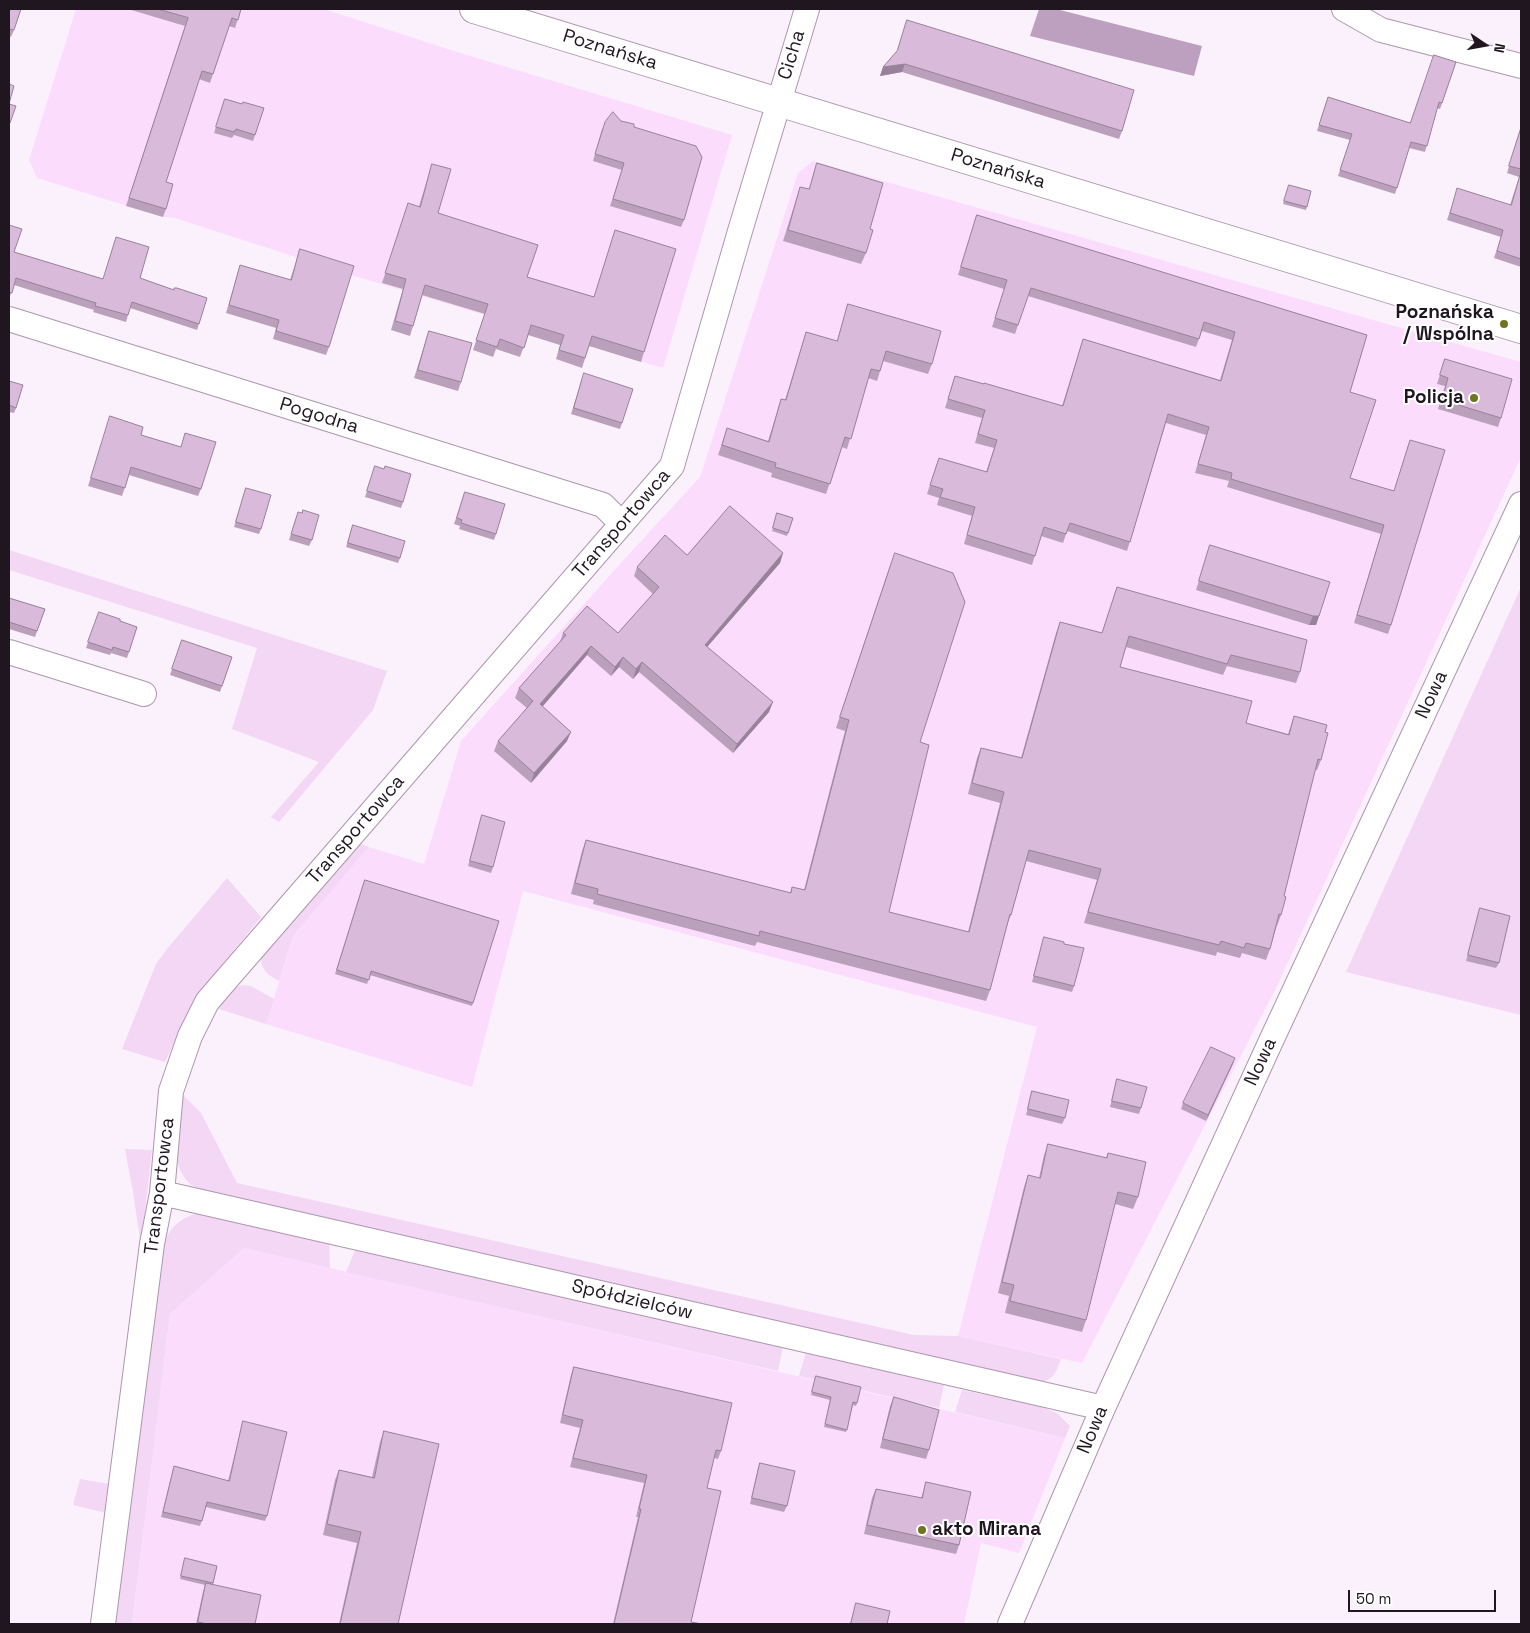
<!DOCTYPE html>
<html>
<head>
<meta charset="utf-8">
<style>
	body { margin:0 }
	#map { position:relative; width:1530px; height:1633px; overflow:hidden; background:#fbf1fc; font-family:"Space Grotesk",sans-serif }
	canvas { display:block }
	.frame { position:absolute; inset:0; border:10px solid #1f161f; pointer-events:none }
	.north { position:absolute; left:1460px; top:20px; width:50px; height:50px; -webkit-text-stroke:4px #fff; paint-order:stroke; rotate:102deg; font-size:14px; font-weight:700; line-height:20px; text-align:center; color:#1f161f }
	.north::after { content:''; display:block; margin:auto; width:18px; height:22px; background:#1f161f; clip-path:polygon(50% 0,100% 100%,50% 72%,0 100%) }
	.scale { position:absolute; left:1348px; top:1590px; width:148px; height:22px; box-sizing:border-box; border:2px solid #1f161f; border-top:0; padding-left:6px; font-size:15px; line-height:18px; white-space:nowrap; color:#1f161f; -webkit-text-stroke:4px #fff; paint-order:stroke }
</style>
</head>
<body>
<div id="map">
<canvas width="1530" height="1633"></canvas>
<div class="frame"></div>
<div class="north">N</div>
<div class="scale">50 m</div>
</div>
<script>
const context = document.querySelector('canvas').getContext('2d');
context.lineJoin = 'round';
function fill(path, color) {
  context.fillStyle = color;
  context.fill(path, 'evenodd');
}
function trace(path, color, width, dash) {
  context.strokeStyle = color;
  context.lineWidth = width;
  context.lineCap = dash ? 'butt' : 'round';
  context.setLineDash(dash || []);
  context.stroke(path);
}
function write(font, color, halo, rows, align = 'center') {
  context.font = font + ' "Space Grotesk",sans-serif';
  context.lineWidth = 4;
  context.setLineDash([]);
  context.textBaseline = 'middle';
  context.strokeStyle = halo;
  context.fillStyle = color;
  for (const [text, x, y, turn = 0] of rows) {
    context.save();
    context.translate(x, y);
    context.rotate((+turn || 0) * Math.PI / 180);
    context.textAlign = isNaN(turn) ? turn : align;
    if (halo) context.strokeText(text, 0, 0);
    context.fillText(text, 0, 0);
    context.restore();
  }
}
fill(new Path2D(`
	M 76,9 L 324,9 L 457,52 L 732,135 L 663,368 L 351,275 L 175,218 L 163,217 L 37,178 L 29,160 Z
	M 813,161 L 1521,362 L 1521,457 L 1278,984 L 1082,1363 L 958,1336 L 1037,1027 L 523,891 L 472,1087 L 266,1024 L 293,936 L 369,847 L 424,864 L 461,741 L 629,554 L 700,477 L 798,173 Z
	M 244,1248 L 1065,1438 L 1019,1553 L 981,1543 L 964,1624 L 132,1624 L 170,1314 Z`), '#fbdcfd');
fill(new Path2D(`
	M 9,550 L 387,671 L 373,710 L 279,822 L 271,817 L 319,762 L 232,729 L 257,648 L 9,570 Z
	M 1521,587 L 1521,1015 L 1346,972 Z
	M 358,843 L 369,847 L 293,936 L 279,981 C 267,975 260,969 261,954 Z
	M 227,878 L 261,917 L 207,983 L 191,1006 L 165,1062 L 122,1049 L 156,964 L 167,949 Z
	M 242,985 L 251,986 L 274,999 L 266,1024 L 219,1009 C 226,999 229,989 242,985 Z
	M 183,1095 L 201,1113 L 237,1183 L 914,1335 L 958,1336 L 1061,1359 C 1055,1375 1054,1379 1036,1384 L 199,1189 C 196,1187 191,1185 189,1183 C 167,1161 177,1121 183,1095 Z
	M 125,1149 L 152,1150 L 141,1246 L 133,1192 Z
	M 201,1212 L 329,1241 L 330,1268 L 244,1248 L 170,1314 L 132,1624 L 111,1624 L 162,1249 C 170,1226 178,1219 201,1212 Z
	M 356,1248 L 783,1347 L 778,1371 L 346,1272 Z
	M 806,1352 L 944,1385 L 939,1408 L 799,1376 Z
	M 962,1390 L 1040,1406 L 1058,1414 L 1070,1426 L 1065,1438 L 955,1412 Z
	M 80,1479 L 110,1484 L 106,1513 L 73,1505 Z`), '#f3d7f5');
fill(new Path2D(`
	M 1039,9 L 1056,9 L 1202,46 L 1194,76 L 1030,36 Z`), '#bd9fbf');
const minor = new Path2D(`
	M 1344,9 L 1381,30 L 1521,66
	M 9,319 L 603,505 L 622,524
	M 9,652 L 144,694
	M 162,1193 L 1103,1408
	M 103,1624 L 152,1244 L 162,1193 L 171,1091 L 190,1036 L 207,1002 L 218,989 L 672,466 L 740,231 L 807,9
	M 1010,1624 L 1103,1408 L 1271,1041 L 1521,504`);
const major = new Path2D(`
	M 474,9 L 1521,329`);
trace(minor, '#ae96b0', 26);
trace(major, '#ae96b0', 30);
trace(minor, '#fff', 24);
trace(major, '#fff', 28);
fill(new Path2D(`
	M 9,9 L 14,30 L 11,37 L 9,36 Z
	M 128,9 L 241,9 L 235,28 L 229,26 L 210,83 L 199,79 L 166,182 L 166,209 L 163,217 L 126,206 L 185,26 Z
	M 907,20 L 1122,131 L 1119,139 L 902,72 L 880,76 L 883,67 L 897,52 Z
	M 1456,62 L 1440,109 L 1437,108 L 1425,152 L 1409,148 L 1395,194 L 1338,176 L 1350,140 L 1317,131 L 1328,97 L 1410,123 Z
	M 225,99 L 242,104 L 264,108 L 253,141 L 234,135 L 232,138 L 214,133 Z
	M 621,121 L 634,127 L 684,220 L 681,227 L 610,206 L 622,170 L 593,161 L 602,129 Z
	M 1521,126 L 1521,267 L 1494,258 L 1501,237 L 1447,220 L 1455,196 L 1510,205 L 1519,177 L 1507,173 Z
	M 817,163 L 870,229 L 866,253 L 861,264 L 783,241 L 800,187 L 809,189 Z
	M 432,164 L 438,213 L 527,277 L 594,297 L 615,230 L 644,352 L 641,362 L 589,346 L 582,368 L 556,359 L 560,345 L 528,335 L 520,357 L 496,349 L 493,357 L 473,350 L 485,314 L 422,295 L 413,326 L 410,336 L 391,330 L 403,289 L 382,283 L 405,213 L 419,206 Z
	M 1289,185 L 1311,191 L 1306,210 L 1283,204 Z
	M 977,215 L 1367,335 L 1350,392 L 1350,478 L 1394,491 L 1410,440 L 1391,625 L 1388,634 L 1354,623 L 1381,534 L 1227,487 L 1229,481 L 1195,473 L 1206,435 L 1166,423 L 1127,551 L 1067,531 L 1063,543 L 1041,536 L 1032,565 L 964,544 L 972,516 L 937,505 L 939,498 L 927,494 L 936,466 L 939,458 L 986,472 L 994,448 L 975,443 L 982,418 L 945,408 L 955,376 L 1062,406 L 1083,339 L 1220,380 L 1232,340 L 1202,331 L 1196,347 L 1028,296 L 1015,334 L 992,327 L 1004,289 L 958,275 Z
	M 9,225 L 14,252 L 103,279 L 140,278 L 174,290 L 207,298 L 197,330 L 130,308 L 126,322 L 93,312 L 94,310 L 14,285 L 9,299 Z
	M 300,249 L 329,347 L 326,355 L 273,339 L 276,328 L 226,313 L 240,265 L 290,280 Z
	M 848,304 L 932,364 L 928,374 L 883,361 L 877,381 L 868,378 L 847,449 L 842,447 L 826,494 L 771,477 L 772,473 L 718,455 L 727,428 L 768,441 L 781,399 L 785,400 L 806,332 L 837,341 Z
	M 429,331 L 461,382 L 458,391 L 414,378 Z
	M 1445,359 L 1501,418 L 1498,427 L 1438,409 L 1445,386 L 1437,384 Z
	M 582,379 L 622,423 L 620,429 L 571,414 Z
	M 9,381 L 16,408 L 14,413 L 9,412 Z
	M 108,424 L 141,435 L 181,447 L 185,433 L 201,489 L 198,496 L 129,475 L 122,496 L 88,486 Z
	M 375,466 L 403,502 L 401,508 L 365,497 Z
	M 246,488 L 261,529 L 259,534 L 234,527 Z
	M 465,492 L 496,534 L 494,540 L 459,529 L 460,526 L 454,524 Z
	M 777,513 L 793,518 L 787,536 L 772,531 Z
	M 296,518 L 312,540 L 309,546 L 289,540 Z
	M 353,525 L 400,558 L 398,563 L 346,547 Z
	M 1210,545 L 1319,616 L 1316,625 L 1309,625 L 1196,590 Z
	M 783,553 L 780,563 L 707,647 L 769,712 L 733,753 L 639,672 L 633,679 L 619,667 L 611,676 L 587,655 L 542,707 L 567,741 L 531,783 L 494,751 L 498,741 L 527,708 L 515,698 L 519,688 L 560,642 L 563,633 L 618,633 L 653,594 L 634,576 L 637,567 L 687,555 Z
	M 891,563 L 920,742 L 889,912 L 968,932 L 1000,803 L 968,794 L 977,758 L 981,748 L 1021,758 L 1056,633 L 1060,622 L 1102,633 L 1117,587 L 1300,672 L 1296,683 L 1227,666 L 1223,675 L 1126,647 L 1120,667 L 1246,723 L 1288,734 L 1294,716 L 1325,732 L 1321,760 L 1317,770 L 1315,770 L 1284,896 L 1281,915 L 1277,926 L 1277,925 L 1270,949 L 1266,960 L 1242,953 L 1240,958 L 1217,952 L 1216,956 L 1084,923 L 1097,880 L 1026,861 L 1011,915 L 1007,925 L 990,990 L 986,1001 L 757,942 L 755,946 L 593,904 L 594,900 L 571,894 L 582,851 L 586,840 L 790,893 L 792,887 L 804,890 L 845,731 L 836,728 Z
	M 9,598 L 45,609 L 35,637 L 9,629 Z
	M 99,612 L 120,621 L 137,627 L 127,658 L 111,653 L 110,655 L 86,648 Z
	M 182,640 L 232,657 L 220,692 L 170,675 Z
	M 482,815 L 493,867 L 491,873 L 468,866 Z
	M 365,880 L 499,921 L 472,1006 L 370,975 L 367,984 L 335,974 Z
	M 1480,908 L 1499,963 L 1496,968 L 1466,961 Z
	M 1044,937 L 1064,944 L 1074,986 L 1072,992 L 1032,982 Z
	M 1235,1058 L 1206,1121 L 1181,1109 L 1183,1103 Z
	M 1117,1079 L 1141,1108 L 1139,1114 L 1110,1107 Z
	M 1032,1091 L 1065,1118 L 1062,1124 L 1026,1115 Z
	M 1048,1144 L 1106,1158 L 1108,1153 L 1138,1197 L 1133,1209 L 1115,1204 L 1086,1320 L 1082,1332 L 1005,1313 L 1009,1296 L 998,1293 L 1024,1187 L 1028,1175 L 1039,1178 L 1044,1155 Z
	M 574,1367 L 721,1451 L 718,1459 L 714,1458 L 707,1488 L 691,1622 L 702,1624 L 613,1624 L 638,1517 L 636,1517 L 644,1483 L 570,1467 L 580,1428 L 560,1423 L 571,1375 Z
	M 816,1376 L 857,1403 L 856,1406 L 853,1405 L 846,1432 L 824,1427 L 830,1400 L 811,1395 Z
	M 894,1397 L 929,1450 L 926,1459 L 880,1448 L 890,1406 Z
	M 243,1421 L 267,1516 L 265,1521 L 206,1507 L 200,1526 L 161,1517 L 174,1466 L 228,1481 Z
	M 384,1431 L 398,1624 L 339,1624 L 357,1543 L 323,1535 L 335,1480 L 339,1470 L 372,1477 L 380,1442 Z
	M 760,1463 L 787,1506 L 784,1512 L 750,1504 L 758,1469 Z
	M 926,1482 L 959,1545 L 956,1554 L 864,1534 L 872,1498 L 876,1489 L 921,1498 Z
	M 185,1558 L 217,1566 L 213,1585 L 255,1624 L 196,1624 L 203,1592 L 205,1585 L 180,1579 Z
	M 856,1603 L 887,1624 L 850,1624 Z`), '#bba0bc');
fill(new Path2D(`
	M 905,64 L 902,72 L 880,76 L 883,67 Z
	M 783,553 L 780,563 L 701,654 L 705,645 Z
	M 1313,616 L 1319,616 L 1316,625 L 1309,625 Z
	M 591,646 L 587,655 L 536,714 L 540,704 Z
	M 623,657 L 619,667 L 611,676 L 615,667 Z
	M 642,662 L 639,672 L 633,679 L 636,669 Z
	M 773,702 L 769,712 L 733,753 L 737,744 Z
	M 571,732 L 567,741 L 531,783 L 534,773 Z
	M 1235,1058 L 1233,1064 L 1206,1121 L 1208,1115 Z`), '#988299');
const building = new Path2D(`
	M 9,9 L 21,9 L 14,30 L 9,29 Z
	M 158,9 L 241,9 L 238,20 L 232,18 L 213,74 L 202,71 L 166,182 L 173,184 L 166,209 L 129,198 L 188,18 Z
	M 907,20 L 1134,90 L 1122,131 L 905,64 L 883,67 L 897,51 Z
	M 1434,55 L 1456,62 L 1442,103 L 1439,102 L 1427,146 L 1411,142 L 1397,188 L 1340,170 L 1352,134 L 1319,125 L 1328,97 L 1410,123 Z
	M 9,84 L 14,86 L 9,104 L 16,106 L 10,123 L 9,122 Z
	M 225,99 L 242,104 L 243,102 L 264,108 L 255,135 L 236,129 L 234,132 L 216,127 Z
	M 613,112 L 621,121 L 634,124 L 634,127 L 696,146 L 702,157 L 684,220 L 613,199 L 624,163 L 595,154 L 605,122 Z
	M 1521,128 L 1521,169 L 1509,166 Z
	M 817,163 L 883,183 L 870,229 L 873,230 L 866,253 L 788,230 L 800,187 L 809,189 Z
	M 432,164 L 451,169 L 438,213 L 538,245 L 527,277 L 594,297 L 615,230 L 676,249 L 644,352 L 592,336 L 585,358 L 559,350 L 564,335 L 531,325 L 524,348 L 500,339 L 497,347 L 476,340 L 488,304 L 425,285 L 413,326 L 395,321 L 406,279 L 385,273 L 408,203 L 420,207 Z
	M 1521,172 L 1521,259 L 1497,251 L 1503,230 L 1450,213 L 1457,188 L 1511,205 Z
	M 1289,185 L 1311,191 L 1307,207 L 1284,201 Z
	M 977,215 L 1367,335 L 1350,392 L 1376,400 L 1350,478 L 1394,491 L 1410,440 L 1445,450 L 1391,625 L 1357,615 L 1384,525 L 1231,479 L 1232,473 L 1198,464 L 1209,427 L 1168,414 L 1130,542 L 1070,523 L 1066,534 L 1044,527 L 1035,556 L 967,535 L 975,507 L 940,497 L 943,489 L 930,485 L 939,458 L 987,472 L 997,440 L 978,434 L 985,410 L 948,399 L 955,376 L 984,384 L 984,383 L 1063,406 L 1083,339 L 1221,381 L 1235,332 L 1204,322 L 1199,339 L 1031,288 L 1018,325 L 995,318 L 1007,280 L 961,267 Z
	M 9,225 L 22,229 L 14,252 L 103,279 L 116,237 L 149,247 L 140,278 L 174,290 L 174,288 L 177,288 L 207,298 L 199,324 L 132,302 L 128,315 L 95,306 L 96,303 L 16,278 L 12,293 L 9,292 Z
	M 300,249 L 354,266 L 329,347 L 276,331 L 279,320 L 229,305 L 240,265 L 291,280 Z
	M 848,304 L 941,331 L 932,364 L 886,351 L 880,371 L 871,369 L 851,439 L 845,437 L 830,484 L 775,467 L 776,463 L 722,445 L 727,428 L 769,442 L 781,399 L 786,400 L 806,332 L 837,341 Z
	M 429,331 L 472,343 L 461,382 L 418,370 Z
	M 1445,359 L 1512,379 L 1501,418 L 1442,400 L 1448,378 L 1440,375 Z
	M 584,373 L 633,389 L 622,423 L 574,408 Z
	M 9,381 L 23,385 L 16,408 L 9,405 Z
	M 110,416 L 143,427 L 141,435 L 181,447 L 185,433 L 216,442 L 201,489 L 131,467 L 125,488 L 91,478 Z
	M 375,466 L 384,469 L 385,466 L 411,474 L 403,502 L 367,491 Z
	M 246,488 L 271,495 L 261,529 L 236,522 Z
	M 465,492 L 505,504 L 496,534 L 461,523 L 462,520 L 457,518 Z
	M 730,506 L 783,553 L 705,645 L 773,702 L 737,744 L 642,662 L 636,669 L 623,657 L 615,667 L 591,646 L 540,704 L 571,732 L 534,773 L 498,741 L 533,701 L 519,688 L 566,635 L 563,633 L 587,606 L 618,633 L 659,587 L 637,567 L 665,535 L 687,555 Z
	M 303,510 L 319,515 L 312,540 L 291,534 L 298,512 L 302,513 Z
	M 777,513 L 793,518 L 788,533 L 773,528 Z
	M 353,525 L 405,541 L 400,558 L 348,543 Z
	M 1210,545 L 1330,582 L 1319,616 L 1313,616 L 1199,581 Z
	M 895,553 L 953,573 L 965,602 L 920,742 L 929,745 L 889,912 L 969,932 L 1004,792 L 972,783 L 981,748 L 1022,758 L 1060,622 L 1102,633 L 1117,587 L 1307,640 L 1300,672 L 1231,655 L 1227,664 L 1129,636 L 1120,667 L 1252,701 L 1246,723 L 1289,735 L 1294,716 L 1327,725 L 1325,732 L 1328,733 L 1321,760 L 1318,759 L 1284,896 L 1286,897 L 1281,915 L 1279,914 L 1270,949 L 1246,943 L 1244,948 L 1221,941 L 1219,945 L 1088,912 L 1101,869 L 1029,850 L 1011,915 L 1010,914 L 990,990 L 760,931 L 759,936 L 597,894 L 598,889 L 575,883 L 586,840 L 791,893 L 792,887 L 805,890 L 849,720 L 840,717 Z
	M 9,598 L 45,609 L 37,631 L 9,622 Z
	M 99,612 L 120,619 L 120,621 L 137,627 L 129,652 L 113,647 L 112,650 L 88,642 Z
	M 182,640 L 232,657 L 222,686 L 172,669 Z
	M 482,815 L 505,822 L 493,867 L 470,861 Z
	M 365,880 L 499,921 L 473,1003 L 371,971 L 369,980 L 337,970 Z
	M 1480,908 L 1510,916 L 1499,963 L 1468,955 Z
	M 1044,937 L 1064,942 L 1064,944 L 1084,948 L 1074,986 L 1034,976 Z
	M 1211,1047 L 1235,1058 L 1208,1115 L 1183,1103 Z
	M 1117,1079 L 1147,1087 L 1141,1108 L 1112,1101 Z
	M 1032,1091 L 1069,1100 L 1065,1118 L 1028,1109 Z
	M 1048,1144 L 1107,1158 L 1108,1153 L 1146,1162 L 1138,1197 L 1118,1192 L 1086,1320 L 1010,1301 L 1014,1285 L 1002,1282 L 1028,1175 L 1040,1178 Z
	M 574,1367 L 732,1403 L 721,1451 L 716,1450 L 707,1488 L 721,1491 L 691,1622 L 702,1624 L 614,1624 L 641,1509 L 639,1509 L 647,1475 L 573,1458 L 583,1420 L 563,1415 Z
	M 816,1376 L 861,1387 L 857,1403 L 853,1402 L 847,1430 L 825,1424 L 831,1397 L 812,1392 Z
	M 894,1397 L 939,1410 L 929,1450 L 883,1439 Z
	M 243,1421 L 287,1432 L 267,1516 L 207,1502 L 202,1521 L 163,1512 L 174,1466 L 229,1481 Z
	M 384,1431 L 439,1444 L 398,1624 L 340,1624 L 361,1532 L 327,1524 L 339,1470 L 374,1478 Z
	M 760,1463 L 795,1471 L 787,1506 L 752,1498 Z
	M 926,1482 L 971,1492 L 959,1545 L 867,1525 L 876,1489 L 922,1498 Z
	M 185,1558 L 217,1566 L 213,1583 L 181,1576 Z
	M 206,1583 L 261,1595 L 255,1624 L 207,1624 L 198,1622 Z
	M 856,1603 L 890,1611 L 887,1624 L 851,1624 Z`);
fill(building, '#d9badb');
trace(building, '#988299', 1);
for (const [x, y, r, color] of [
	[1504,324,5,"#6f751e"],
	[1474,398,5,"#6f751e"],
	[922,1530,5,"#6f751e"]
]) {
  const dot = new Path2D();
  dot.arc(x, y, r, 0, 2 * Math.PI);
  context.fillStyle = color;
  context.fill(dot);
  trace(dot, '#fff', 2);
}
write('19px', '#1f161f', '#fff', [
	["Poznańska",610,50,17],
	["Cicha",792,55,-73],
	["Poznańska",998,169,17],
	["Pogodna",319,416,17],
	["Transportowca",622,524,-49],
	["Nowa",1432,695,-65],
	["Transportowca",356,830,-49],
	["Nowa",1261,1062,-65],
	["Transportowca",160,1186,-83],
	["Spółdzielców",632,1300,13],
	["Nowa",1093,1430,-67]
]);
write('bold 19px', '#1f161f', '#fff', [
	["Poznańska",1494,313],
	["/ Wspólna",1494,335],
	["Policja",1464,398],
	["akto Mirana",932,1530,"left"]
], 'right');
</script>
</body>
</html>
